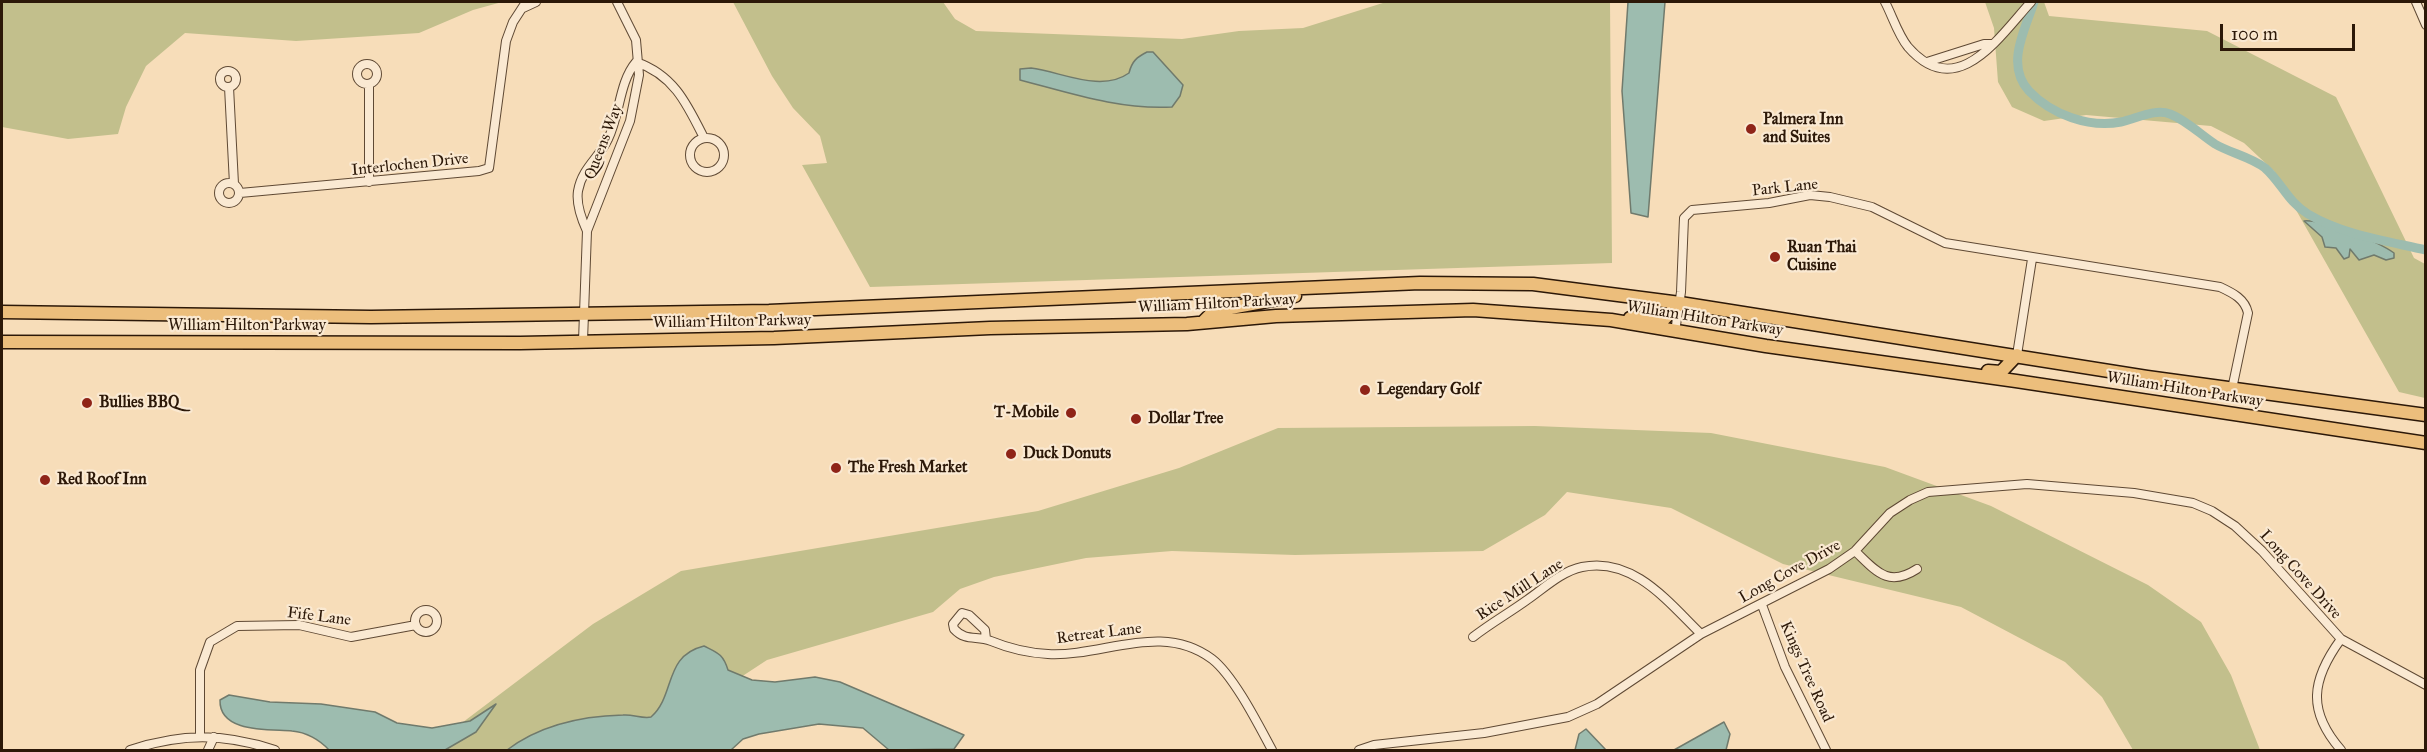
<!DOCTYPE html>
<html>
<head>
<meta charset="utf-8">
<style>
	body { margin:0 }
	#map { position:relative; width:2427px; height:752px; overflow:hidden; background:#f7ddb9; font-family:"IM FELL Great Primer",serif }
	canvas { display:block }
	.frame { position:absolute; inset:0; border:3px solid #2c1808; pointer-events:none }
	.scale { position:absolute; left:2220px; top:24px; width:135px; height:27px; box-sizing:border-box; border:3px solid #2c1808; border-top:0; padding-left:8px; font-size:18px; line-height:21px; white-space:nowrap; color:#2c1808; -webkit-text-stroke:4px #fae9d2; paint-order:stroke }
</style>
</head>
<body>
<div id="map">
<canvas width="2427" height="752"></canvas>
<div class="frame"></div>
<div class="scale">100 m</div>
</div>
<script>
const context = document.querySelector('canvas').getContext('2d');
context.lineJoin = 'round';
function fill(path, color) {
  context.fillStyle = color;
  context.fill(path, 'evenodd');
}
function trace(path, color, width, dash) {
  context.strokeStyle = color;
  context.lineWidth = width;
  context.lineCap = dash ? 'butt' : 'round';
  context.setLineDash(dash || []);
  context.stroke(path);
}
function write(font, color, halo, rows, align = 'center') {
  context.font = font + ' "IM FELL Great Primer",serif';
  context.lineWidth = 4.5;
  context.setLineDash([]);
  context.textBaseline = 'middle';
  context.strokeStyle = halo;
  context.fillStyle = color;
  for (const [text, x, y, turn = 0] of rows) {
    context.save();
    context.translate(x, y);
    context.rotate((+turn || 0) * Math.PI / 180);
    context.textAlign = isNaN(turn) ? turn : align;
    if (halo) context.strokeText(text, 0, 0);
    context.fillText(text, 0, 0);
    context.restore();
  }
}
fill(new Path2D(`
	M 2,2 L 502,2 L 473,10 L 419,33 L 296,41 L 185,33 L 146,66 L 126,107 L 118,134 L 68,139 L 2,127 Z
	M 733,2 L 943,2 L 955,19 L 976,31 L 1182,39 L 1239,31 L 1303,28 L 1386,2 L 1610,2 L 1612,263 L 870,287 L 802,165 L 827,163 L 820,136 L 793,108 L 772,76 Z
	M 1985,2 L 2044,2 L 2049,16 L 2207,31 L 2336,97 L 2414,258 L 2425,264 L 2425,398 L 2399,392 L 2274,171 L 2244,143 L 2211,126 L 2086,115 L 2044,121 L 2012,107 L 1998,82 L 1994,28 Z
	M 1535,426 L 1711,433 L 1885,467 L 1991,506 L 2148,585 L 2201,622 L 2231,675 L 2260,750 L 2133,750 L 2102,697 L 2065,662 L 1961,607 L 1783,564 L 1671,508 L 1567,492 L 1545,515 L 1483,551 L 1295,555 L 1172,551 L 1086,558 L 994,577 L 960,589 L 933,612 L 767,660 L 709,698 L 561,750 L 426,750 L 593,624 L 681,571 L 1038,511 L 1179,468 L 1278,428 Z`), '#c2bf8c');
const water = new Path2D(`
	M 1628,2 L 1665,2 L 1648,217 L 1631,213 L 1622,91 Z
	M 1147,52 L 1153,52 L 1183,85 L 1180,96 L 1172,107 C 1120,110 1070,93 1020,80 L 1020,69 L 1031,68 C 1062,72 1101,93 1129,73 C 1132,61 1137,57 1147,52 Z
	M 2304,221 C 2322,219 2379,242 2394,253 L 2394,258 L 2386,260 L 2374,255 L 2359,260 L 2350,249 L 2349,257 L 2344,259 L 2336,248 L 2325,247 L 2322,237 Z
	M 704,646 C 718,653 723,654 728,670 L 752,680 L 775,682 L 815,677 L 840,682 L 964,735 L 954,749 L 889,750 L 863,728 L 819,724 L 759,734 L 743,739 L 731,750 L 507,750 C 540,725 582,716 623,715 C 633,714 642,719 651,717 C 676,695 663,656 704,646 Z
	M 229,695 L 270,702 L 321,704 L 375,712 L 397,723 L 432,728 L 470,721 L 496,704 L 476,732 L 445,750 L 329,750 C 320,740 306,732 292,731 C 272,729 219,734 220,700 Z
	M 1724,722 L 1730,734 L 1726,750 L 1674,750 Z
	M 1586,729 L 1606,750 L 1575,750 L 1579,734 Z`);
fill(water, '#9dbcaf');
trace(water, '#707a6c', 1.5);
trace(new Path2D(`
	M 2034,2 C 2025,30 2005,65 2029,91 C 2052,115 2089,128 2121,122 C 2136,119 2155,108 2170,114 C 2186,120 2201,135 2215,144 C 2230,153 2251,157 2265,168 C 2281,182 2288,202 2308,214 C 2343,235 2387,241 2426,250`), '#9dbcaf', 9);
const minor = new Path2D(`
	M 1885,2 C 1892,15 1898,35 1908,47 C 1957,103 1999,37 2031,2
	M 2416,2 L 2426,25
	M 523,8 L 536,2
	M 636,62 C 674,75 687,104 704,138
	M 1927,62 L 1984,44 L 1993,44
	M357 74a10 10 0 1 1 20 0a10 10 0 1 1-20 0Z
	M220 79a8 8 0 1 1 16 0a8 8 0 1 1-16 0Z
	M 369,85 L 369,182
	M 229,87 L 234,184
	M690 155a17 17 0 1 1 34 0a17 17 0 1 1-34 0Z
	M219 193a10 10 0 1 1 20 0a10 10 0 1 1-20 0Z
	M 240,193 L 479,171 L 489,168 L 506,41 L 513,22 L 526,2
	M 587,231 C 581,218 576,204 578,191 C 582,168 599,158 608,139 C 620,115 619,82 636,62
	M 1675,332 L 1681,292 L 1684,218 L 1692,210 L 1769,203 L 1810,195 L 1830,197 L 1872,207 L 1945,243 L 2220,287 C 2233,293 2245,299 2248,313 L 2232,389
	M 583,341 L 587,231 L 630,121 L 639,75 L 636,40 L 617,2
	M 2017,355 L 2032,259
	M 1855,551 C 1876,571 1888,588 1917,569
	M 1762,605 L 1785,667 L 1826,750
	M415 621a11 11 0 1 1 22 0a11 11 0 1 1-22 0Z
	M 1473,637 C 1491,623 1509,613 1527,600 C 1543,589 1562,571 1582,567 C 1633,556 1669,603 1701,634
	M 986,639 L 985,630 L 969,615 L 962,613 L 953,624 L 954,629 C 966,642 977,635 991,641 C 1008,648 1029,653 1048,654 C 1104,657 1161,621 1212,659 C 1234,676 1259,726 1272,750
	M 200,735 L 200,670 L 210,642 L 237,626 L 299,625 L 351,637 L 416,625
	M 130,750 C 182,733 223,733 275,750
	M 208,750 L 214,737
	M 1359,750 L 1374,745 L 1484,733 L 1568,717 L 1597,704 L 1701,634 L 1829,569 L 1855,551 L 1890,513 L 1910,500 L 1928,492 L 2027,484 L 2134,493 L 2193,503 L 2212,511 L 2235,526 L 2262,551 L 2341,639 L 2426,685
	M 2341,750 C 2307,711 2311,680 2341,639`);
const trunk = new Path2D(`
	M 2,312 L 371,317 L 769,311 L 1420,283 L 1533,284 L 1680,303 L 2147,377 L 2426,415
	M 1630,318 L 1664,319 L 1680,303
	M 1203,322 L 1214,311 L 1295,296
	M 2,342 L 520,343 L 774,338 L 990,328 L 1187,324 L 1276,316 L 1473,310 L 1611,320 L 1766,346 L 2016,381 L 2426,443
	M 1988,371 L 2001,372 L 2017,355`);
trace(minor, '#5f4934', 10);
trace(trunk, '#2c1808', 15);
trace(minor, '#fae9d2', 8);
trace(trunk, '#ecbe7c', 12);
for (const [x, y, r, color] of [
	[1751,129,6,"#8f2418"],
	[1775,257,6,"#8f2418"],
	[1365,390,6,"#8f2418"],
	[87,403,6,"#8f2418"],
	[1071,413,6,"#8f2418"],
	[1136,419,6,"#8f2418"],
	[1011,454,6,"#8f2418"],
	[836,468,6,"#8f2418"],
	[45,480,6,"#8f2418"]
]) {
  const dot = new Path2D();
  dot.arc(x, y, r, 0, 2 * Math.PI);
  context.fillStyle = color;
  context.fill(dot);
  trace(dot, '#fae9d2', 2);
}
write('bold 16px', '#2c1808', '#fae9d2', [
	["Palmera Inn",1763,120],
	["and Suites",1763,138],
	["Ruan Thai",1787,248],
	["Cuisine",1787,266],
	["Legendary Golf",1377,390],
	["Bullies BBQ",99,403],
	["T-Mobile",1059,413,"right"],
	["Dollar Tree",1148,419],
	["Duck Donuts",1023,454],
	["The Fresh Market",848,468],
	["Red Roof Inn",57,480]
], 'left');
write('16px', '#2c1808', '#fae9d2', [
	["Queens Way",604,142,-69],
	["Interlochen Drive",410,165,-6],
	["Park Lane",1785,188,-6],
	["William Hilton Parkway",1217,304,-3],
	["William Hilton Parkway",1705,319,9],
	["William Hilton Parkway",732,322,-1],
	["William Hilton Parkway",247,326],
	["William Hilton Parkway",2185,390,9],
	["Long Cove Drive",1790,572,-29],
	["Long Cove Drive",2300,575,48],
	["Rice Mill Lane",1520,590,-33],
	["Fife Lane",319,617,7],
	["Retreat Lane",1099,634,-7],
	["Kings Tree Road",1806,672,66]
]);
</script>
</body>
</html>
